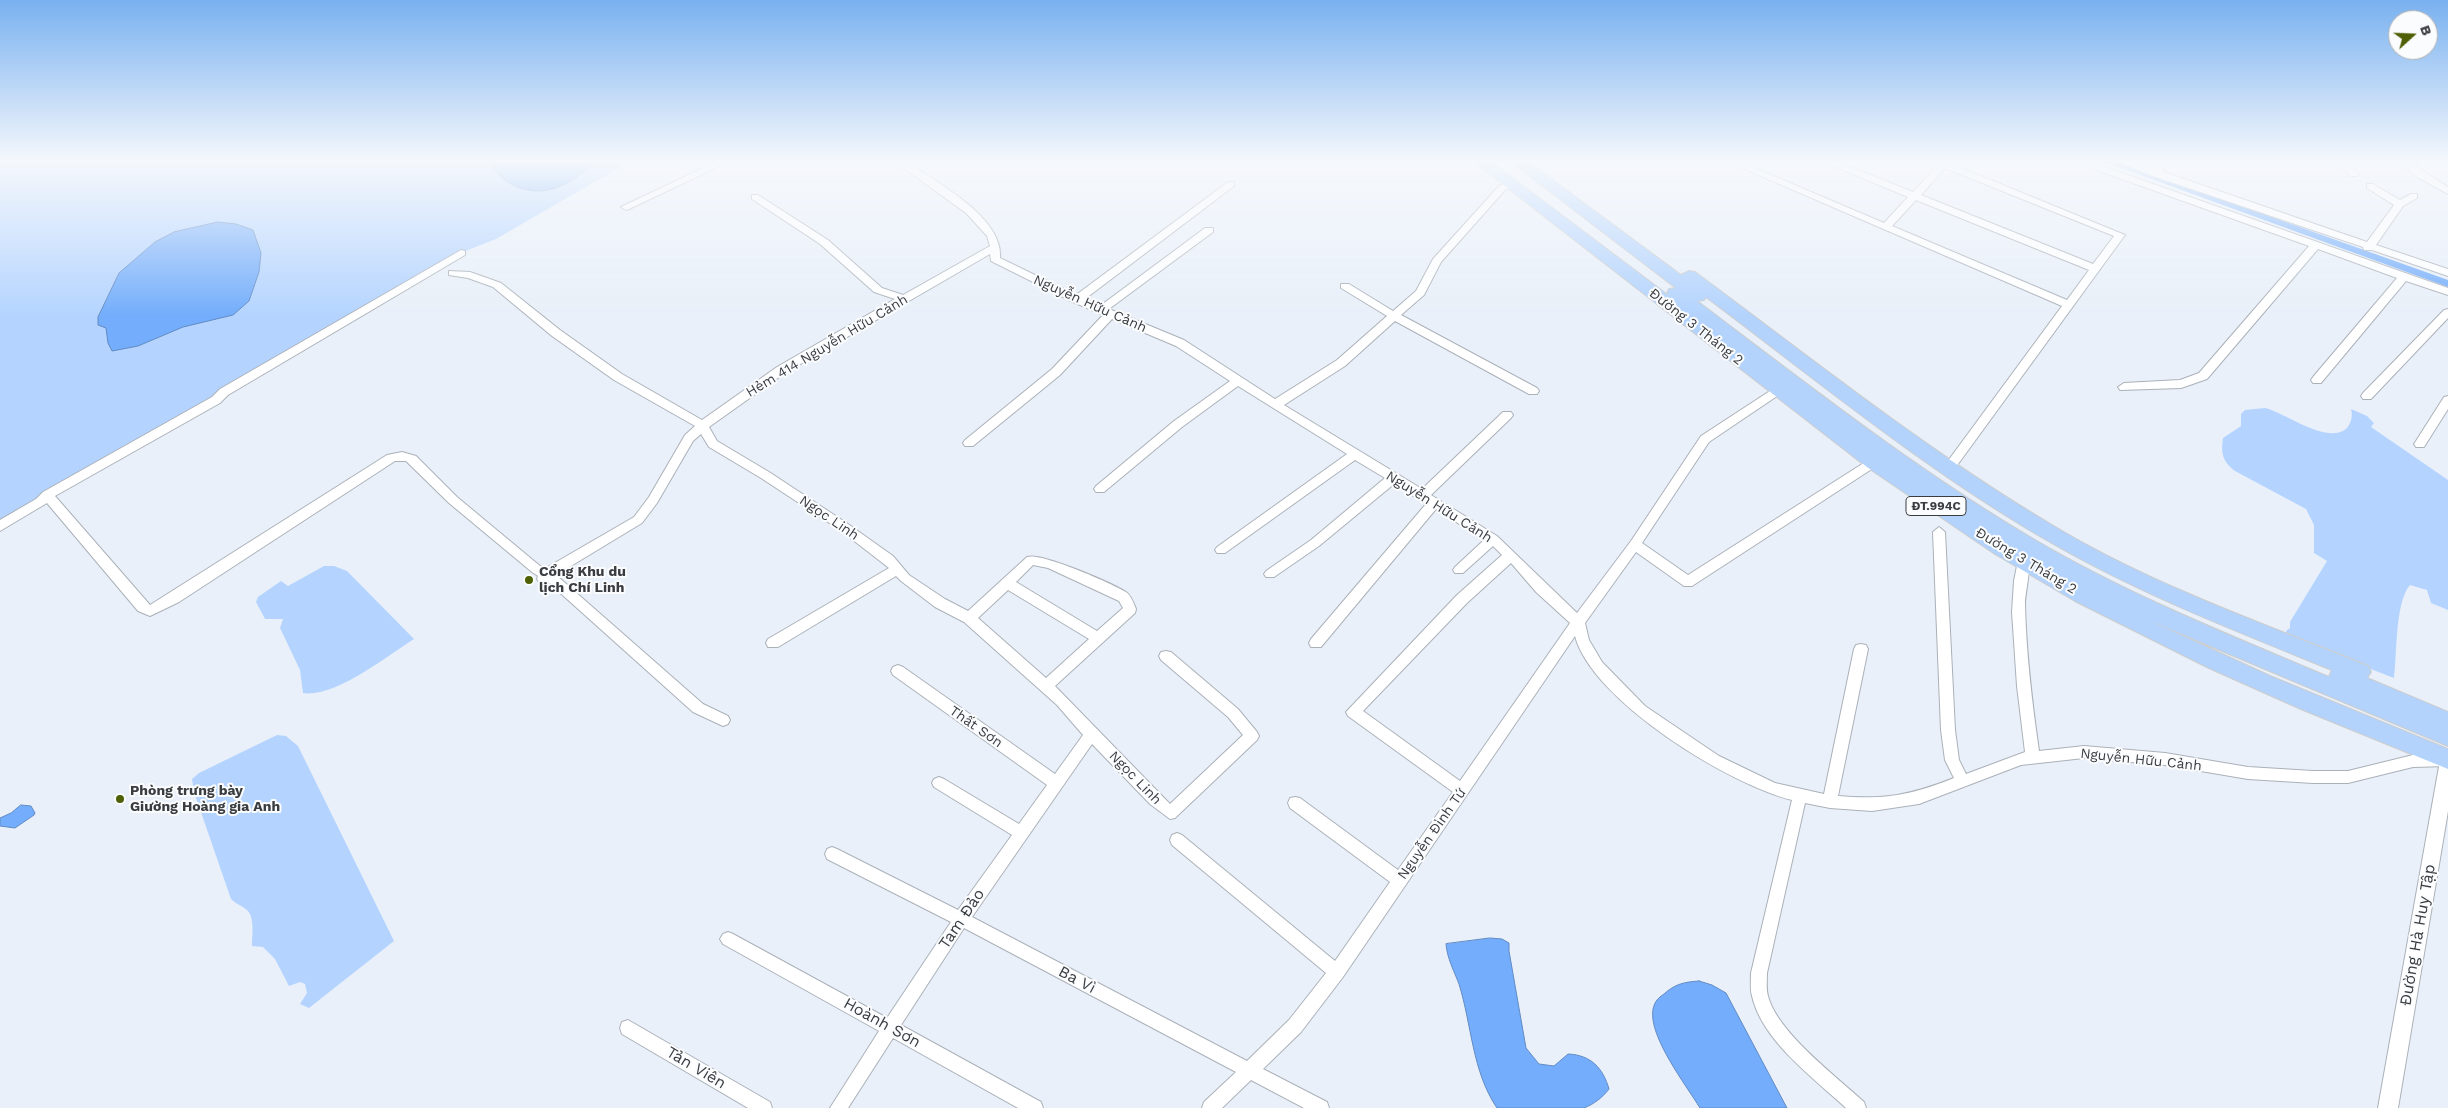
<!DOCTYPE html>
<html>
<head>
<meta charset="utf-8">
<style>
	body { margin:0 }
	#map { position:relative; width:2448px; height:1108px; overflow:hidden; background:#e9f0f9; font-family:"Work Sans",sans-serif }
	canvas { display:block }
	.north { position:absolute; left:2388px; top:10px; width:50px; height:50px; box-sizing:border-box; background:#fbfcfe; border:1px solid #aeb0b2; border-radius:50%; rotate:70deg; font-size:14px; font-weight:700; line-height:20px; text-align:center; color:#3a3d40 }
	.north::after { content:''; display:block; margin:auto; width:18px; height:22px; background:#4e6006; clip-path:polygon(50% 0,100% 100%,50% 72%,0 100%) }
</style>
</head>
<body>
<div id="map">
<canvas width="2448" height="1108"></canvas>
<div class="north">B</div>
</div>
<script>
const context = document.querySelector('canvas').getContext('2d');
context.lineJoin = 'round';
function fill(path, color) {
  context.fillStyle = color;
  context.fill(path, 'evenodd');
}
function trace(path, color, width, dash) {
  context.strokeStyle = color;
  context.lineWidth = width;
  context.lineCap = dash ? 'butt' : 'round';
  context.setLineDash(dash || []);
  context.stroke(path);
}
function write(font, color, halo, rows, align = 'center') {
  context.font = font + ' "Work Sans",sans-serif';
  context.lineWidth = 4;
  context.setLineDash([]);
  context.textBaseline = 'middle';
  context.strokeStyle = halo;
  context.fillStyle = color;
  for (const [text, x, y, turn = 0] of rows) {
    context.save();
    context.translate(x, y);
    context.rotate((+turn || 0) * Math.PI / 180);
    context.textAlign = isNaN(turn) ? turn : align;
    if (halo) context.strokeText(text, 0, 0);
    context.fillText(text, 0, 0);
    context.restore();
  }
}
fill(new Path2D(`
	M 0,161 L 631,161 L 496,239 L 463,252 L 0,523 Z
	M 2265,408 C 2284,412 2328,446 2347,428 C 2351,423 2353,416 2351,409 L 2367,416 L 2374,423 L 2371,427 L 2448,480 L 2448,610 L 2431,603 L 2427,590 L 2410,585 C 2395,602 2397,655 2394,678 L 2288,637 L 2286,631 L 2290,628 L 2290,622 L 2327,561 L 2314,553 L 2314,525 L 2306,509 L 2235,471 C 2222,461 2221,453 2223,438 L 2241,426 L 2241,414 L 2245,410 Z
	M 324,566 L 334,566 L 347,571 L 414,639 C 387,656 335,698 303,693 L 300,670 L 280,628 L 283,619 L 265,619 L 256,602 L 258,597 L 281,581 L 288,586 Z
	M 277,735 L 286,736 L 298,746 L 394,941 L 309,1008 L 300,1004 L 307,993 L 305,984 L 300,982 L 289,986 L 275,959 L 263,947 L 252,946 C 252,936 255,917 247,910 C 243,906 237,905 231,899 L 194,792 L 192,779 L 199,773 Z`), '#b4d4ff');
const water = new Path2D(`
	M 489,161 L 597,161 C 587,169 577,178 565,184 C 537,199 503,189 489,161 Z
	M 218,222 L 236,224 L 253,230 L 261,253 L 259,272 L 249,301 L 233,315 L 183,327 L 138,346 L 112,351 L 108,343 L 106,328 L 98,325 L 98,317 L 119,273 L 155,242 L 174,232 Z
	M 21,805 L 31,806 L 35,813 L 34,815 L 15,828 L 0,826 L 0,818 L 11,813 Z
	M 1490,938 L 1502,939 L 1509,943 L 1509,951 L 1526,1048 L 1539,1064 L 1554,1066 L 1568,1054 C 1591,1055 1603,1068 1609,1089 C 1602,1098 1594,1104 1584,1108 L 1497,1108 C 1472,1071 1472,1026 1459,984 C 1454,971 1447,958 1446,944 Z
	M 1699,981 L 1712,985 L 1726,993 L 1787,1108 L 1700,1108 C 1686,1085 1648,1036 1653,1009 C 1655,1001 1658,998 1664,994 C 1675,984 1684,982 1699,981 Z`);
fill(water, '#73adfb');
trace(water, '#628bc3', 1);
fill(new Path2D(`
	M 2102,161 L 2115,161 L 2448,280 L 2448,287 Z`), '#73adfb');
const minor = new Path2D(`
	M 718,161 L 730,161 L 629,209 L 626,210 L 621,207 Z
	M 894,161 L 905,161 C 934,181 1004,217 1000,258 L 1076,295 L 1228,182 L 1234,182 L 1234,186 L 1085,299 L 1100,306 L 1205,228 L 1213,228 L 1213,232 L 1109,309 L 1184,340 L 1275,399 L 1337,360 L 1387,316 L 1341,288 L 1341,284 L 1349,284 L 1393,311 L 1416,291 L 1433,259 L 1499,186 L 1508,182 L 1514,182 L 1514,186 L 1505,190 L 1441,262 L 1424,295 L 1401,315 L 1537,388 L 1539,391 L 1537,394 L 1529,394 L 1395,321 L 1345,366 L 1284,405 L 1422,489 L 1503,412 L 1511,412 L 1513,415 L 1511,418 L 1431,495 L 1497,536 L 1577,613 L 1631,541 L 1701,436 L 1776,387 L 1780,386 L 1786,390 L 1709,442 L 1642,543 L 1688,575 L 1870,459 L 1878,459 L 1880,462 L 1878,465 L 1692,586 L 1684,586 L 1636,552 L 1585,623 L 1589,640 L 1602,662 L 1645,706 L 1719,756 L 1775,783 L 1824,794 L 1854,649 L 1856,645 L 1861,644 L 1866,645 L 1868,649 L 1838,796 C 1885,800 1911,795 1954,778 L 1945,760 L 1941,730 L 1933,532 L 1939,527 L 1945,532 L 1955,730 L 1959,760 L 1966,774 L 2025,752 L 2017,686 L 2012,612 L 2014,581 L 2018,561 L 2020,558 L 2028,558 C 2032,564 2025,594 2025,603 C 2026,653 2032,702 2039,751 L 2084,746 L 2165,753 L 2248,767 L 2313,771 L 2348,771 L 2413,755 L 2448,754 L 2448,766 L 2413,767 L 2348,783 L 2313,783 L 2248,779 L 2165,765 L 2084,758 L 2021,765 L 1919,804 L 1872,811 L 1830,808 L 1805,803 L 1767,973 C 1767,981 1766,989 1768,996 C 1777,1032 1837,1077 1864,1102 L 1866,1108 L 1846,1108 C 1814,1078 1762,1041 1752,996 C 1750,989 1751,981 1751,973 L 1792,800 C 1730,785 1592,701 1575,636 L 1343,977 L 1301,1032 L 1263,1069 L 1327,1102 L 1329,1108 L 1304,1108 L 1251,1080 L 1222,1108 L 1202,1108 L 1204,1102 L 1236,1072 L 964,928 L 901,1025 L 1041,1102 L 1043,1108 L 1018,1108 L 893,1038 L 848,1108 L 830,1108 L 879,1031 L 723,944 L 720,939 L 723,934 L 728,932 L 733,934 L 887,1018 L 951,922 L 827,859 L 825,854 L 827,849 L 832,847 L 837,849 L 958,910 L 1012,835 L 934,787 L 932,783 L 934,779 L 939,777 L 944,779 L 1019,824 L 1047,785 L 893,675 L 891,671 L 893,667 L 898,665 L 903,667 L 1055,774 L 1083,735 L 1057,705 L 964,622 L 935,607 L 901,581 L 896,576 L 778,647 L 768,647 L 766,643 L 768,639 L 889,568 L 840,530 L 761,478 L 709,447 L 701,434 L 693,441 L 657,503 L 642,523 L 556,575 L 703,704 L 728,716 L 730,720 L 728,724 L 723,726 L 693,712 L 548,582 L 543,584 L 539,582 L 537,579 L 538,576 L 532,572 L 449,503 L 406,461 L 395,461 L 179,602 L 150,616 L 138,611 L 47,503 L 0,531 L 0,520 L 36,499 L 43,492 L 212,397 L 220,389 L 461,250 L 465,251 L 465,255 L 228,395 L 220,403 L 55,496 L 150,605 L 387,455 L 402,452 L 416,456 L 457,497 L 540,566 L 546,568 L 634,517 L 649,497 L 685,435 L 695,426 L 614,380 L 552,336 L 493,287 L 468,278 L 449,275 L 449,271 L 470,272 L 501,283 L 560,330 L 622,374 L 702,420 L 777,367 L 895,299 L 874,292 L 820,244 L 752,199 L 752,195 L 758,195 L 828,240 L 882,288 L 903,295 L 990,246 L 987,236 L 966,213 ZM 990,254 L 991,261 L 1073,302 L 1103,315 L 1052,369 L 965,440 L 963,443 L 965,446 L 973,446 L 1060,375 L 1112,319 L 1176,346 L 1230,381 L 1174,421 L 1096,486 L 1094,489 L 1096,492 L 1104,492 L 1182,427 L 1238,386 L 1347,454 L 1217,547 L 1215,550 L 1217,553 L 1225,553 L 1355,460 L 1385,478 L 1311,540 L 1266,571 L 1264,574 L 1266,577 L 1274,577 L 1319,546 L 1394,484 L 1426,504 L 1311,639 L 1309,643 L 1311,647 L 1321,647 L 1436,509 L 1484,540 L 1455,567 L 1453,570 L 1455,573 L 1463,573 L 1493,546 L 1502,555 L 1457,595 L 1346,712 L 1348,716 L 1453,792 L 1398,870 L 1300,798 L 1295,797 L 1290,798 L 1288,803 L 1290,808 L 1390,882 L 1335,961 L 1182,835 L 1177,833 L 1172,835 L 1170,840 L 1172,845 L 1326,973 L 1289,1020 L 1247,1061 L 972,917 L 1092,744 L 1150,804 L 1170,819 L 1175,818 L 1257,740 L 1259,736 L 1257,732 L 1238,709 L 1171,652 L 1166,651 L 1161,652 L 1159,656 L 1161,660 L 1228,717 L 1243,735 L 1170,804 L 1055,686 L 1135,613 L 1136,609 C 1134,604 1131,595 1126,592 C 1111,583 1041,552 1027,557 L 968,611 L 945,599 L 909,575 L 893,556 L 848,524 L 769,472 L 717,441 L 709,427 L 785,373 ZM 1511,563 L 1536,592 L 1570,623 L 1460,781 L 1363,711 L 1467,603 ZM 1033,565 L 1048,568 L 1119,601 L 1123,608 L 1097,631 L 1016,582 ZM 1008,590 L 1089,639 L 1046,678 L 978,618 Z
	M 1726,161 L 1738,161 L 1884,223 L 1908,197 L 1826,163 L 1825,161 L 1836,161 L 1913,192 L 1938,165 L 1932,161 L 1944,161 L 2125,235 L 1953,471 L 1949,472 L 1943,468 L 1945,465 L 2062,306 ZM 1945,168 L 2114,236 L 2093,264 L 1921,195 ZM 1916,200 L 2089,270 L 2067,300 L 1892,226 Z
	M 2076,161 L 2088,161 L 2408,274 L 2448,288 L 2448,295 L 2406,281 L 2321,383 L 2313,383 L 2311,380 L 2313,377 L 2397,278 L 2318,249 L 2207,379 L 2181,388 L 2120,390 L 2118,387 L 2124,383 L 2180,380 L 2199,373 L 2309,246 L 2077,163 Z
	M 2117,161 L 2130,161 L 2153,168 L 2163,161 L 2173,161 L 2161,171 L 2367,242 L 2394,205 L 2367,188 L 2367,184 L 2373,184 L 2400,200 L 2411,194 L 2417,194 L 2417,198 L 2403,206 L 2376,245 L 2448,269 L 2448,276 L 2372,250 L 2364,250 L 2363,247 L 2150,175 Z
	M 2335,161 L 2345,161 L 2359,174 L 2357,176 L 2351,176 Z
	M 2397,161 C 2410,160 2435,179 2448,187 L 2448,194 L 2417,177 Z
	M 2448,309 L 2448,318 L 2371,399 L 2363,399 L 2361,396 L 2363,393 L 2444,310 Z
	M 2448,396 L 2448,409 L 2424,447 L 2416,447 L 2414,444 L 2416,441 L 2444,397 Z
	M 628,1020 L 770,1102 L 772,1108 L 748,1108 L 622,1034 L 620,1028 L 622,1022 Z`);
const tertiary = new Path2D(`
	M 2448,754 L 2448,811 L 2398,1108 L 2378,1108 L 2440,761 L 2442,756 Z`);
const primary = new Path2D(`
	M 1473,161 L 1490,161 L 1669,296 L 1667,293 L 1669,289 L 1676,288 L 1510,161 L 1527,161 L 1681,275 L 1689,271 L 1695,272 C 1815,361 1932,455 2062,531 C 2158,587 2264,624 2368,666 L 2371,672 L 2367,678 L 2448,712 L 2448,746 L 2146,619 L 2270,676 L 2448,749 L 2448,769 L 2301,709 L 2209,668 L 2075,601 L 1995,554 L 1867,467 ZM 1706,297 C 1818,381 1928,472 2050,542 C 2140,594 2236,631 2332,670 L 2329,677 C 2229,635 2129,595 2035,540 C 1916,470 1807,384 1697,301 L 1704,300 Z`);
trace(minor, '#abb1b9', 2);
trace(tertiary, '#abb1b9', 2);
trace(primary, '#cccdcd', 2);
fill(minor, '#fff');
fill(tertiary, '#fff');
fill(primary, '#b3d3fd');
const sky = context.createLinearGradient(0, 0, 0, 316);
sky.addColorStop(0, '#79b1f0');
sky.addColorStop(0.51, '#f5f8fc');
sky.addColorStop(1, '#f5f8fc00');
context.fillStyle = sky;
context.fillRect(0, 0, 2448, 316);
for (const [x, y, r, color] of [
	[529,580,5,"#4e6006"],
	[120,799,5,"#4e6006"]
]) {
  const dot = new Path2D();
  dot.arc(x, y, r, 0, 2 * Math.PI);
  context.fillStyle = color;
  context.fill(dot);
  trace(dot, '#fbfcfe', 2);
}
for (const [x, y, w] of [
	[1936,506,60]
]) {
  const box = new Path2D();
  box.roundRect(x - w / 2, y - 9.5, w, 19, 4);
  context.fillStyle = '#fbfcfe';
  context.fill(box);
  trace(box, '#3a3d40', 1);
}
write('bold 12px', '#3a3d40', null, [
	["ĐT.994C",1936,506]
]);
write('14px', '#3a3d40', '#fbfcfe', [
	["Nguyễn Hữu Cảnh",1090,304,24],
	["Đường 3 Tháng 2",1696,327,38],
	["Hẻm 414 Nguyễn Hữu Cảnh",827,346,-31],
	["Nguyễn Hữu Cảnh",1439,507,32],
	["Ngọc Linh",829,518,34],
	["Đường 3 Tháng 2",2026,561,31],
	["Thất Sơn",976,727,35],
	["Nguyễn Hữu Cảnh",2141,760,6],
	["Ngọc Linh",1135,778,46],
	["Nguyễn Đình Tứ",1432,834,-55]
]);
write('bold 14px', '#3a3d40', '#fbfcfe', [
	["Cổng Khu du",539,572],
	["lịch Chí Linh",539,588],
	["Phòng trưng bày",130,791],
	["Giường Hoàng gia Anh",130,807]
], 'left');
write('16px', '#3a3d40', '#fbfcfe', [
	["Tam Đảo",962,919,-56],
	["Đường Hà Huy Tập",2418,935,-80],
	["Ba Vì",1077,980,28],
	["Hoành Sơn",882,1023,29],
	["Tản Viên",696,1068,31]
]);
</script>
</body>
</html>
